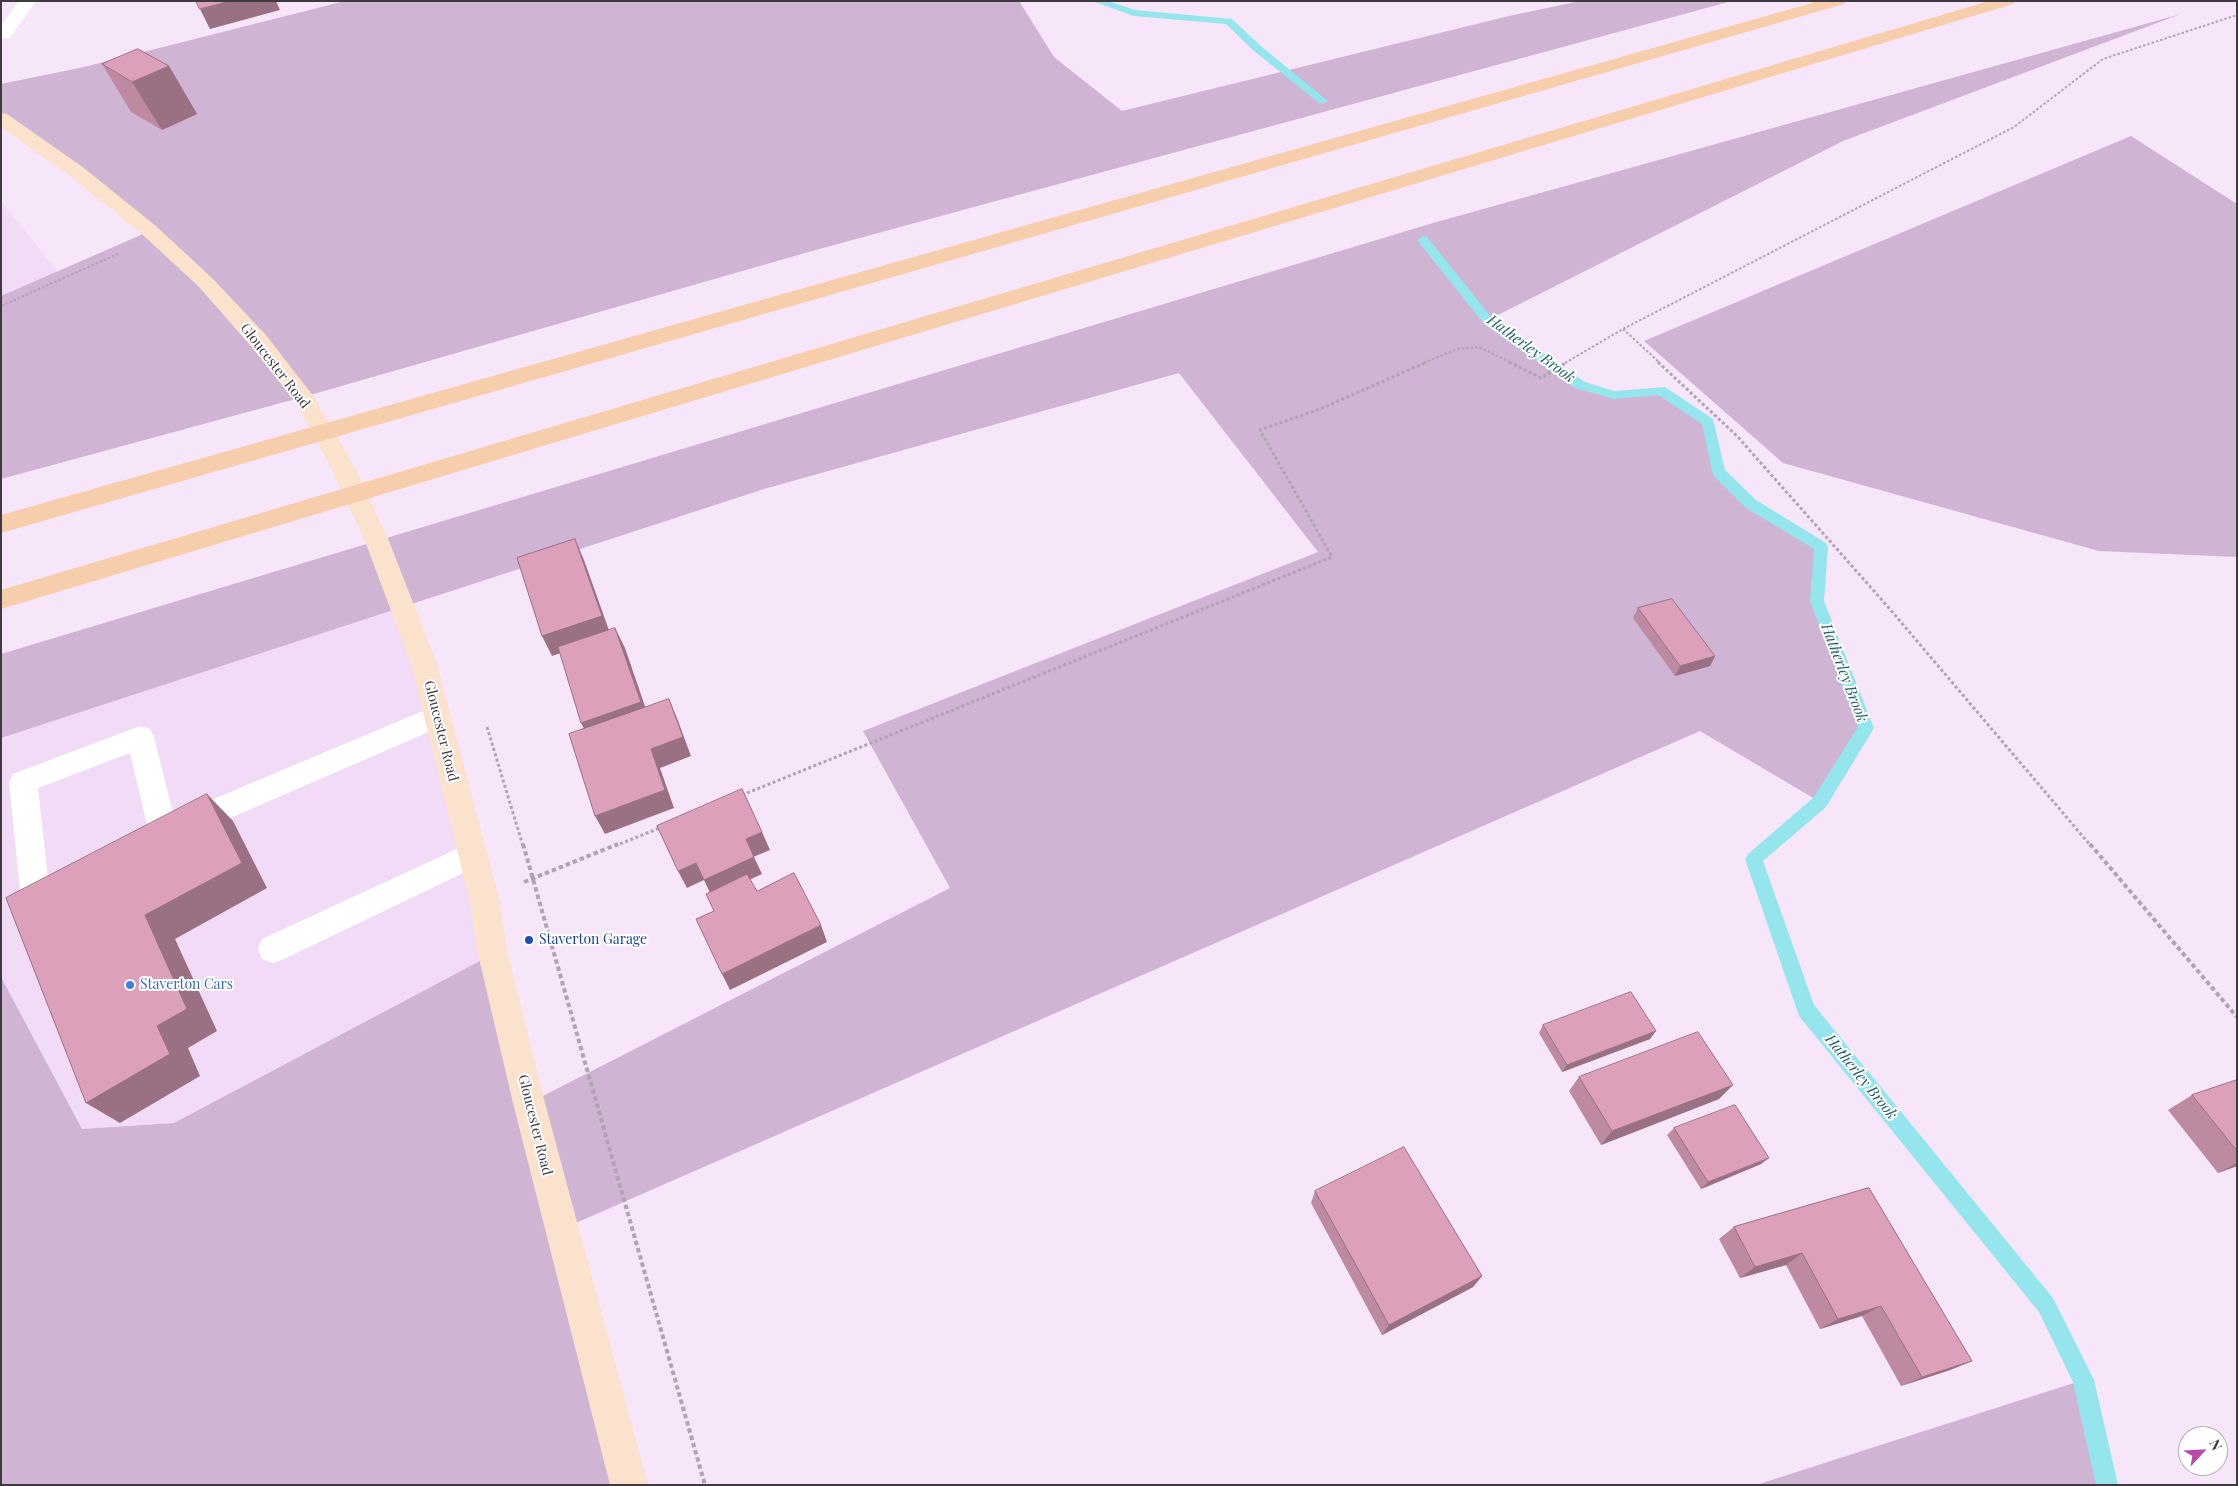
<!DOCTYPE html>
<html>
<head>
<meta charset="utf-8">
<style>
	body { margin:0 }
	#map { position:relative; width:2238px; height:1486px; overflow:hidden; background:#f7e6fa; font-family:"Playfair Display",serif }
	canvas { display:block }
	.frame { position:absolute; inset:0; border:2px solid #403941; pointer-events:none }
	.north { position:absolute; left:2178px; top:1426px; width:50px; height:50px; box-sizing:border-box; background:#fff; border:1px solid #b3b0b3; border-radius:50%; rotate:65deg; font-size:14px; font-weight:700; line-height:20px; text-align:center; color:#403941 }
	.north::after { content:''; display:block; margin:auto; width:18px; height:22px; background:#ba4ba8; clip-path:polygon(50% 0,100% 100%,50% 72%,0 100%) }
</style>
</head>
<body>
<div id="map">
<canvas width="2238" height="1486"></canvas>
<div class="frame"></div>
<div class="north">N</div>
</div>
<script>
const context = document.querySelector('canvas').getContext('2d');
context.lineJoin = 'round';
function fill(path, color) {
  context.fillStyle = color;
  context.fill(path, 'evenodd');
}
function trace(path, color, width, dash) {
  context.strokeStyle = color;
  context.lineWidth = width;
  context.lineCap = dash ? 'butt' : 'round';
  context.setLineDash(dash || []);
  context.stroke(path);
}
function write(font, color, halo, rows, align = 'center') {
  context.font = font + ' "Playfair Display",serif';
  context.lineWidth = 4;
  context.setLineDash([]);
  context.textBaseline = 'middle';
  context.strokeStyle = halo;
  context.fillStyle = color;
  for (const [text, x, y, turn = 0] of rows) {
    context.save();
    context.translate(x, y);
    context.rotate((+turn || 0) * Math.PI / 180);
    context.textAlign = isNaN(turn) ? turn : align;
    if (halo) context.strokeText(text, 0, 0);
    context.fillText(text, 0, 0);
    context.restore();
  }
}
fill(new Path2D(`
	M 1,201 L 58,272 L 1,297 Z
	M 404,606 L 493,954 L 174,1123 L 82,1129 L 1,977 L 1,738 Z`), '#f2dbf6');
fill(new Path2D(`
	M 345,1 L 1019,1 L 1054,57 L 1122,111 L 1509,16 L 1580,1 L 1732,1 L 812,251 L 303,397 L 1,479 L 1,296 L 150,231 L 1,118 L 1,84 L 84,67 Z
	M 2181,14 L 1843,141 L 1488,320 L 1580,385 L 1614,395 L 1660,390 L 1708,422 L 1718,472 L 1751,504 L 1821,547 L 1817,601 L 1866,728 L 1820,802 L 1700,731 L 562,1229 L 629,1485 L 1,1485 L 1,977 L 82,1129 L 174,1123 L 493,954 L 529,1103 L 950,888 L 863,731 L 1318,552 L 1179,373 L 764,489 L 1,738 L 1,654 L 1433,223 Z
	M 2131,136 L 2237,204 L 2237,557 L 2099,551 L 1783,463 L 1644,341 Z
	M 2083,1380 L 2107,1485 L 1756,1485 Z`), '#cfb4d4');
fill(new Path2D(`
	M 1092,1 L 1108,1 L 1135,10 L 1232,19 L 1262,47 L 1328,101 L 1323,104 L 1319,103 L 1254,51 L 1226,24 L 1134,16 Z
	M 1423,236 L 1427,237 L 1492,318 L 1585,382 L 1614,391 L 1665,387 L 1713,419 L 1725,470 L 1756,500 L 1826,543 L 1828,547 L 1824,601 L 1874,728 L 1826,807 L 1763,861 L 1814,1005 L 2053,1298 L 2094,1380 L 2118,1485 L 2096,1485 L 2073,1382 L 2039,1312 L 1799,1016 L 1745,859 L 1748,854 L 1814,797 L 1858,727 L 1810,601 L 1814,549 L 1746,508 L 1713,475 L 1702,424 L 1658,395 L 1614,399 L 1575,388 L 1484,324 L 1417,240 Z`), '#95e5ed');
trace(new Path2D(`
	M 1,306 L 120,253
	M 1623,329 L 1660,363
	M 1424,363 L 1457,349 L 1479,347 L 1512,363
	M 1565,363 L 1623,329 L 2014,127 L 2103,59 L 2237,15`), '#b0a3b2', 2, [2.5, 2]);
trace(new Path2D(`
	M 1509,362 L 1541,378 L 1567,362
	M 1658,362 L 1737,436 L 1889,608 L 2091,846
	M 487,727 L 523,846
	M 742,795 L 1332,557 L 1260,430 L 1320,409 L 1427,362
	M 615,846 L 662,827`), '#b0a3b2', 3, [3, 2.5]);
trace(new Path2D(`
	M 523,844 L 705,1485
	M 2090,844 L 2237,1017
	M 524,882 L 618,844`), '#b0a3b2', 4, [4.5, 3]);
fill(new Path2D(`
	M 19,1 L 36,1 L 10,38 L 1,38 L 1,26 Z
	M 437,705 L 447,708 L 451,716 L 447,724 L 198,832 L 188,835 L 178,832 L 176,828 L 177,833 L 173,842 L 163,845 L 153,842 L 149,833 L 130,753 L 38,788 L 48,878 L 55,876 L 65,880 L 70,889 C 62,905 42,914 25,908 L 21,899 L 9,782 L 13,774 L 140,726 L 150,729 L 154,737 L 175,821 L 178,814 Z
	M 472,842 L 482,846 L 487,855 L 482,864 L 284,959 L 273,963 L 262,959 L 258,949 L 262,939 Z`), '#fff');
fill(new Path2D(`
	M 1,113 L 7,114 L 84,168 L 157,227 L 213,279 L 266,335 L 314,397 L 354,466 L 389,541 L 437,664 L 499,898 L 508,954 L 545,1103 L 648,1485 L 610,1485 L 513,1103 L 478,954 L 469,898 L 411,664 L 365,541 L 330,466 L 294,400 L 250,345 L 199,287 L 143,235 L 70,176 L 1,127 Z`), '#fae2cd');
fill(new Path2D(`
	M 1819,1 L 1846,1 L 1844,4 L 1,533 L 1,515 Z
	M 1989,1 L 2015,1 L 2013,4 L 1,609 L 1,590 Z`), '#f6ceac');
fill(new Path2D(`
	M 102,64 L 169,66 L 197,114 L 162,130 L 131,112 Z
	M 1638,608 L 1715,656 L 1710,666 L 1675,676 L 1633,618 Z
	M 1543,1025 L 1650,1039 L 1562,1072 L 1539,1033 Z
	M 1579,1077 L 1719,1099 L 1601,1145 L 1569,1091 Z
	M 2237,1080 L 2237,1166 L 2218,1173 L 2168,1110 L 2192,1095 Z
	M 1674,1128 L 1761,1164 L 1701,1189 L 1667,1135 Z
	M 1869,1188 L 1972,1361 L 1950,1370 L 1901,1386 L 1862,1316 L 1820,1329 L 1786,1265 L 1740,1278 L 1719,1239 L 1734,1227 Z
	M 1315,1191 L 1482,1276 L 1473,1287 L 1382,1335 L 1311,1203 Z`), '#bd8aa1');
fill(new Path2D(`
	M 230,1 L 276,1 L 280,10 L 210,29 L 200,9 Z
	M 169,66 L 197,114 L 162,130 L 132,82 Z
	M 575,539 L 584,560 L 611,636 L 552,656 L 542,636 Z
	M 615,628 L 625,648 L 650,721 L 591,742 L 581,723 Z
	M 1715,656 L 1710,666 L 1675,676 L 1680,666 Z
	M 669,699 L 677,718 L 691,756 L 660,768 L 674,808 L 605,834 L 595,816 L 651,749 Z
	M 207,794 L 233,821 L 267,888 L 175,939 L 217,1031 L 188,1048 L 200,1076 L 120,1123 L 86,1103 L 157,1026 L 145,915 Z
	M 762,832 L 770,850 L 753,857 L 746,839 Z
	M 754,857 L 762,874 L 712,897 L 704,880 L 687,888 L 678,871 L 696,863 Z
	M 821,925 L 827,942 L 730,990 L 722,974 Z
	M 1656,1031 L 1650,1039 L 1562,1072 L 1567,1065 Z
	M 1733,1085 L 1719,1099 L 1601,1145 L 1612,1131 Z
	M 1769,1158 L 1761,1164 L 1701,1189 L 1708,1182 Z
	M 2237,1163 L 2237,1166 L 2218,1173 Z
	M 1802,1253 L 1786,1265 L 1740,1278 L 1755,1267 Z
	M 1482,1276 L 1473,1287 L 1382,1335 L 1389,1325 Z
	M 1881,1306 L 1862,1316 L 1820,1329 L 1838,1319 Z
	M 1972,1361 L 1950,1370 L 1901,1386 L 1922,1377 Z`), '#9a7083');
const building = new Path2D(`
	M 196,1 L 230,1 L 200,9 Z
	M 138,49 L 169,66 L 132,82 L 102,64 Z
	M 575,539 L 602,616 L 542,636 L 517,558 Z
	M 1672,599 L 1715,656 L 1680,666 L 1638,608 Z
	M 615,628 L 641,702 L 581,723 L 558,647 Z
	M 669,699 L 683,737 L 651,749 L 665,790 L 595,816 L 569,734 Z
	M 742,789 L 762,832 L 746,839 L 754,857 L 704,880 L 696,863 L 678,871 L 657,826 Z
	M 207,794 L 242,863 L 145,915 L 187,1009 L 157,1026 L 170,1054 L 86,1103 L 6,898 Z
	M 794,873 L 821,925 L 722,974 L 696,919 L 714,911 L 706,894 L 747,874 L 757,891 Z
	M 1631,992 L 1656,1031 L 1567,1065 L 1543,1025 Z
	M 1698,1032 L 1733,1085 L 1612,1131 L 1579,1077 Z
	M 2237,1080 L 2237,1151 L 2192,1095 Z
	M 1735,1105 L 1769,1158 L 1708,1182 L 1674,1128 Z
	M 1404,1147 L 1482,1276 L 1389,1325 L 1315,1191 Z
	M 1869,1188 L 1972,1361 L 1922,1377 L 1881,1306 L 1838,1319 L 1802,1253 L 1755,1267 L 1734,1227 Z`);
fill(building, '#dca0bb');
trace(building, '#9a7083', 1);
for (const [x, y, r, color] of [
	[529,940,5,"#1a4fb4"],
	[130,985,5,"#3f7fe0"]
]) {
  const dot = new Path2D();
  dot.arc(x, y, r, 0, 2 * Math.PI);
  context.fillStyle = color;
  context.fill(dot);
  trace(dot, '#fff', 2);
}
write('14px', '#403941', '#fff', [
	["Gloucester Road",275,366,52],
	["Gloucester Road",441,731,76],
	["Gloucester Road",535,1125,76]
]);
write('14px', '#164399', '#fff', [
	["Staverton Garage",539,940]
], 'left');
write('14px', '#366cbe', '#fff', [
	["Staverton Cars",140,985]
], 'left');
write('italic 15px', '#206168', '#fff', [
	["Hatherley Brook",1531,349,36],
	["Hatherley Brook",1844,673,69],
	["Hatherley Brook",1861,1077,51]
]);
</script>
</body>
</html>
